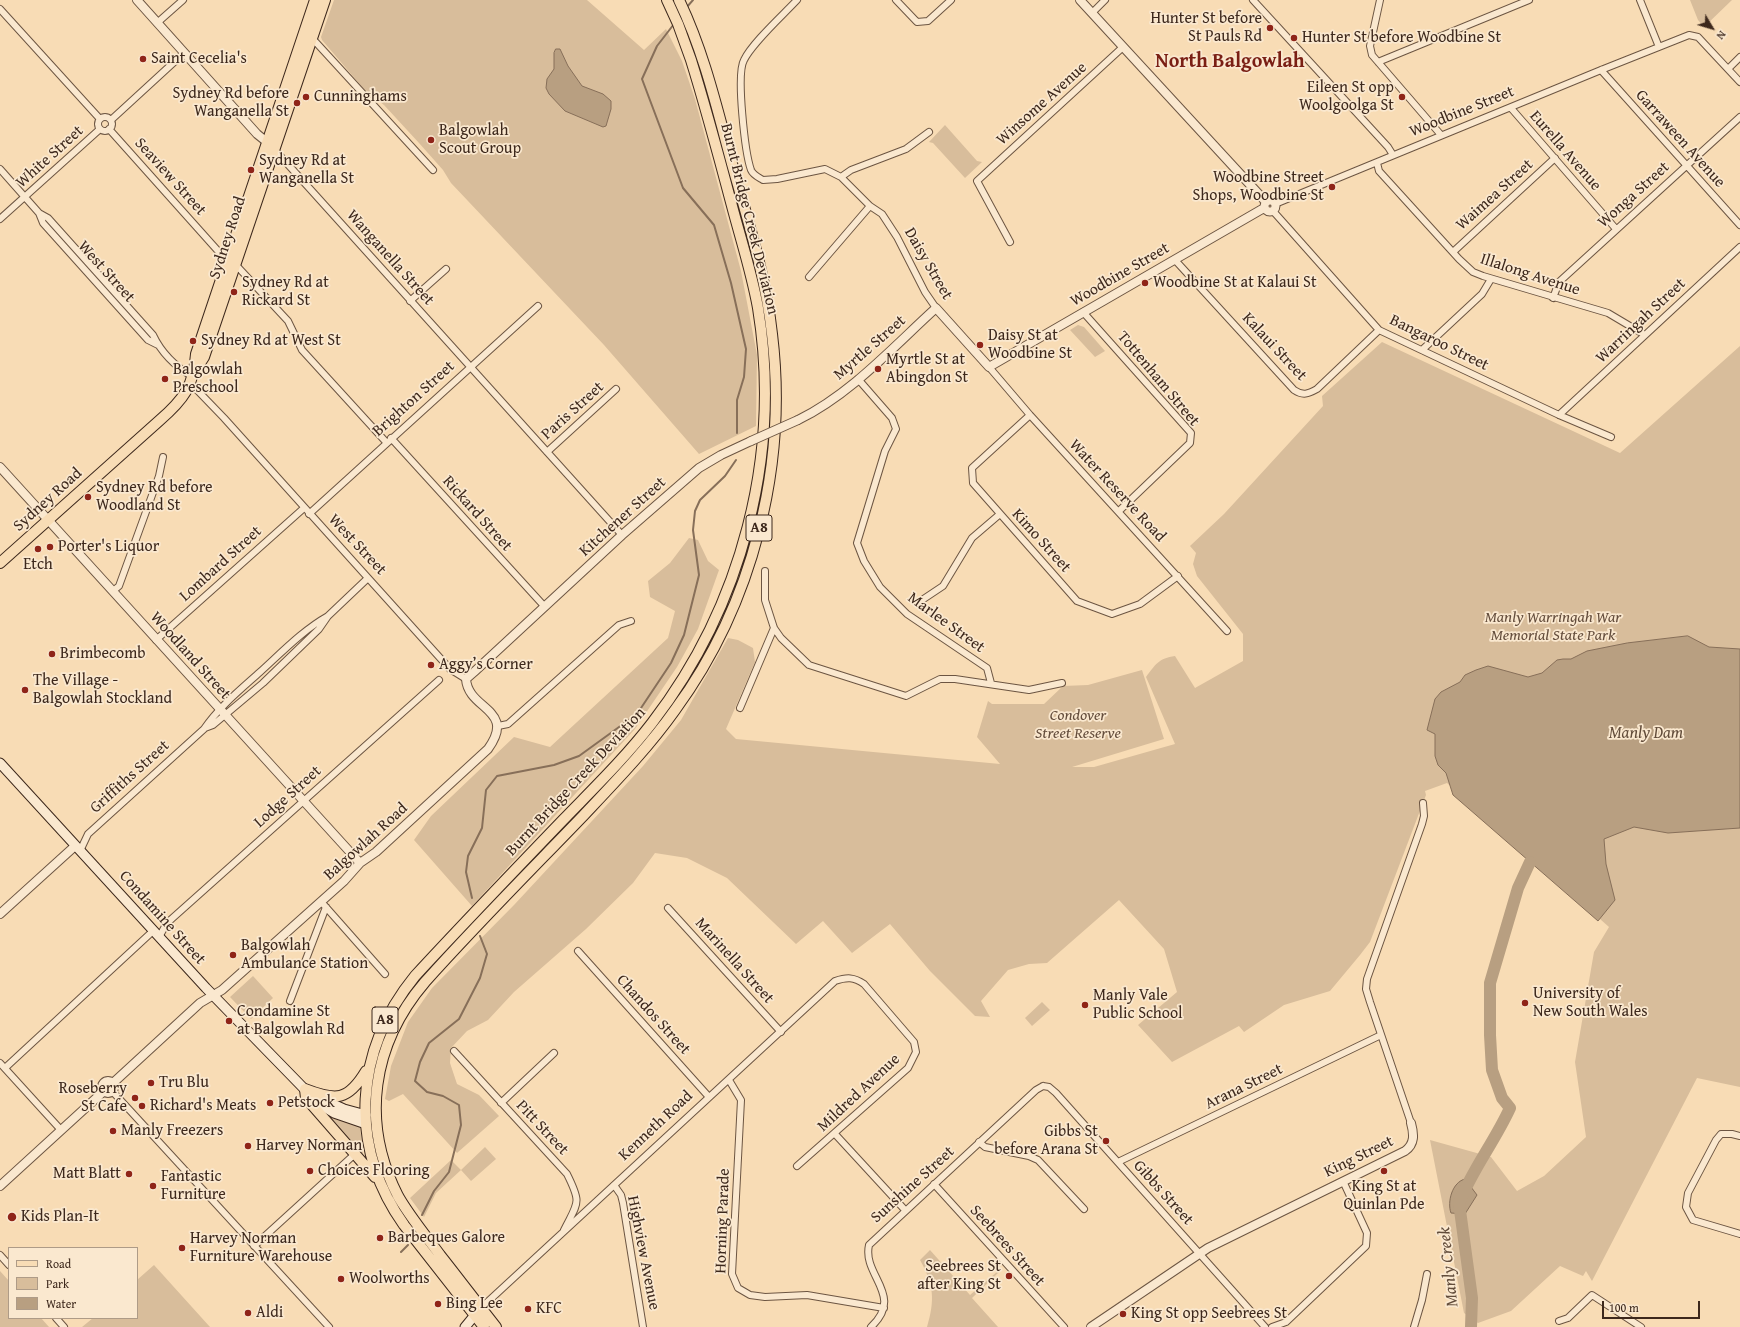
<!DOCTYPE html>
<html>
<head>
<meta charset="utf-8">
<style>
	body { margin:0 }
	#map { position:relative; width:1740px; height:1327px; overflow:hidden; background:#f8dcb5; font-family:"Gentium Book Plus",serif }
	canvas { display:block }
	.legend { position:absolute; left:8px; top:1247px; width:130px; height:72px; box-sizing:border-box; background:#fae8cf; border:1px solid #ae9b87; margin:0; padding:5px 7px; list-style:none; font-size:12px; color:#3d281c }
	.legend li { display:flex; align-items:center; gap:8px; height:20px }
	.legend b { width:20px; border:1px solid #ae9b87 }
	.north { position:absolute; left:1692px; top:8px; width:40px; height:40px; -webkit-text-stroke:3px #fae8cf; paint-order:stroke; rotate:128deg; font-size:11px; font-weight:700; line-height:16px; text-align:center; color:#3d281c }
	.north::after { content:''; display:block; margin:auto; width:14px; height:18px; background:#3d281c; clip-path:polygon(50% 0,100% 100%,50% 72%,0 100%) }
	.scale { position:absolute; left:1602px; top:1301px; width:98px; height:18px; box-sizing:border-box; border:2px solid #3d281c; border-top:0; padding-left:5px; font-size:12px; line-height:14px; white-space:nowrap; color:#3d281c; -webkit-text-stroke:3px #fae8cf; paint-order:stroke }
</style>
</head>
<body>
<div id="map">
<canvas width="1740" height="1327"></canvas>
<ul class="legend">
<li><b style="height:5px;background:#f8dcb5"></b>Road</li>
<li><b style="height:11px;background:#d8bd9b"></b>Park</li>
<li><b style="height:11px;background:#b89f81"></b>Water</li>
</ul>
<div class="north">N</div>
<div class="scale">100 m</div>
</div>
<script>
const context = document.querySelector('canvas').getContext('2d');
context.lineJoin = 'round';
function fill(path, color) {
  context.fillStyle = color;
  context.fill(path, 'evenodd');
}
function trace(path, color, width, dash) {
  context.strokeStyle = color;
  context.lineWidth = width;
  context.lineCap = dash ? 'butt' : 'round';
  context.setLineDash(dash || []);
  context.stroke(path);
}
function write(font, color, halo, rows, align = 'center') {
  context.font = font + ' "Gentium Book Plus",serif';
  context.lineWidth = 3.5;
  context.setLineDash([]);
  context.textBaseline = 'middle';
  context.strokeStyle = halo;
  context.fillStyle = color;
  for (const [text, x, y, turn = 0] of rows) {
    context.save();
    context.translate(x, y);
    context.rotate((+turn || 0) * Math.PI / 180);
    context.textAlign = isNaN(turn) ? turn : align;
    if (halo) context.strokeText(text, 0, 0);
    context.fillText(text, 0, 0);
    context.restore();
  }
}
fill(new Path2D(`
	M 334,0 L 587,0 L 644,50 L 666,29 L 682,61 L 695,99 L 741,271 L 757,355 L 756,426 L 699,454 L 604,345 L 451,183 L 443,170 L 419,143 L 384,105 L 363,88 L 322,40 L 321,37 Z
	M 1690,0 L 1732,0 L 1704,27 L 1698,20 Z
	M 945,125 L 977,161 L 982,162 L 965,178 L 933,143 L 929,142 Z
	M 1078,325 L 1084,327 L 1105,351 L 1095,357 L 1070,330 Z
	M 1382,342 L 1620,453 L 1740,346 L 1740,1087 L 1697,1078 L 1592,1281 L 1586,1271 L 1583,1276 L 1560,1266 L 1511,1311 L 1478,1323 L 1464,1313 L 1430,1140 L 1491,1157 L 1517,1191 L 1544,1176 L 1586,1137 L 1575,1062 L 1594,952 L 1609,927 L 1447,783 L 1425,791 L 1426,795 L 1370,942 L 1360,955 L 1330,991 L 1284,1005 L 1244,1032 L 1239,1026 L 1172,1062 L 1138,1025 L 1177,992 L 1164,949 L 1119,900 L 1047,963 L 1029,964 L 1008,970 L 981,1001 L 990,1017 L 975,1016 L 930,971 L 890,924 L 852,953 L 823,921 L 796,944 L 727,878 L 687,858 L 655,853 L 633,883 L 586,929 L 514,992 L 488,1020 L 467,1031 L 451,1048 L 450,1063 L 457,1084 L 479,1095 L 499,1116 L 457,1153 L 403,1094 L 389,1101 L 385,1099 L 391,1066 L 408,1022 L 432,988 L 514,905 L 643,766 L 681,720 L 728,638 L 738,640 L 753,648 L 755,662 L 726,729 L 736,739 L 1000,764 L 977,737 L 988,701 L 992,704 L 1044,704 L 1063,686 L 1088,685 L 1142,670 L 1164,739 L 1072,767 L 1094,767 L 1175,744 L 1146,677 C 1155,665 1159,658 1175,656 L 1195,688 L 1243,661 L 1243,634 L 1197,576 L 1193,564 L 1196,553 L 1190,546 L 1224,514 L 1323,406 L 1322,396 Z
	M 689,538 L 698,540 L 708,561 L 719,570 L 698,629 L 677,667 L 635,729 L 472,906 L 414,840 L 431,816 L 514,737 L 550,747 L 668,638 L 675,611 L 650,597 L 648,581 L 670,563 Z
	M 253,976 L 273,998 L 251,1019 L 230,997 Z
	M 1042,1002 L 1050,1010 L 1032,1026 L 1025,1018 Z
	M 327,1112 L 360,1126 L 363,1154 L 325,1114 Z
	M 485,1147 L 496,1159 L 471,1181 L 461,1170 L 436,1193 L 424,1217 L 410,1198 L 451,1160 L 461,1170 Z
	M 930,1250 L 970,1295 L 998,1271 L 999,1272 L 972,1298 L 998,1327 L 927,1327 C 935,1300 934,1285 920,1260 Z
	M 154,1265 L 210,1327 L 82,1327 L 93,1318 L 137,1318 L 137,1280 Z
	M 0,1271 L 9,1281 L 9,1318 L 41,1318 L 49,1327 L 0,1327 Z`), '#d8bd9b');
const water = new Path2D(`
	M 556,49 L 560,49 L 568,66 L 582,86 L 603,94 L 611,101 L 611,109 L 606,126 L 603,127 L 565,111 L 549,94 L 546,88 L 547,79 L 554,69 L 554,53 Z
	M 1688,636 L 1709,647 L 1740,649 L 1740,828 L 1668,833 L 1634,827 L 1604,839 L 1606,864 L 1615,900 L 1598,921 L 1453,795 L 1446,773 L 1438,765 L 1435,756 L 1435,734 L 1427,730 L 1435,699 L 1441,692 L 1460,682 L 1465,675 L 1476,670 L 1488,666 L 1528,677 L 1542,673 L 1557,660 L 1563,659 L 1571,659 L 1587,651 L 1627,643 Z
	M 1465,1179 L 1477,1195 L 1465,1214 L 1451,1213 C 1447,1202 1452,1182 1465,1179 Z`);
fill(water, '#b89f81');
trace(water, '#876f59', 1);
trace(new Path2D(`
	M 686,8 L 693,0
	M 674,24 L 657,46 L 642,79 L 683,188 L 714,225 L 731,283 L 746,349 L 744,377 L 737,400 L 737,433
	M 472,898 L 466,872 L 468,856 L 482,828 L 486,790 L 497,776 L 554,765 L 579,756 L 637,714 L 671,663 L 684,635 L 699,575 L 693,530 L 695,511 L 700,500 L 725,476 L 736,460
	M 422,1215 L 434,1191 L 449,1172 L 461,1125 L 459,1105 L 443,1096 L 427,1092 L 415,1081 L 420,1062 L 429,1043 L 459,1019 L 480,978 L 487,954 L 480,936
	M 401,1252 L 408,1245`), '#876f59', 2);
trace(new Path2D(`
	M 1471,1327 L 1472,1298 L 1459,1203 C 1472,1170 1495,1141 1510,1108 L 1502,1098 L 1492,1070 L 1490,1035 L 1490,983 L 1518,888 L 1530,862`), '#b89f81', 12);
const minor = new Path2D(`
	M 797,0 C 783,15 752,43 744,60 C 736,74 745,153 751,170 C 753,175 758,177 763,180 L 777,179 L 825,169 L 841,177 L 870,206 L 882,214 L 897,237 L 925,292 L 936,308
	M 896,0 L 917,22 L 928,21 L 951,0
	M 1253,0 L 1388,147 L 1393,155
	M 1380,0 L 1370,46 L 1372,55 L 1441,135
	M 1640,0 L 1659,47
	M 0,9 L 100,119
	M 1092,13 L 1105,0
	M 157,23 L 183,0
	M 311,37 L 433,170
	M 1378,62 L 1529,0
	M 1728,69 L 1740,57
	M 1601,70 L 1740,225
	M 1511,108 L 1616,229
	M98 124a7 7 0 1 1 14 0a7 7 0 1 1-14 0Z
	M 111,120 L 184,53
	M 109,129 L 227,261
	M 274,149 L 622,535
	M 1377,163 L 1379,171 L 1459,259 L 1473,272 L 1483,276 L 1608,313 L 1645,335
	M 0,169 L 39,213 L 48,218 L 153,335 C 161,352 176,367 193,377
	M 841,177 L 851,170 L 906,149 L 929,132
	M 1275,204 L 1601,70 L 1689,35 L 1698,37 L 1740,82
	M 1273,211 L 1379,330 L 1559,415 L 1611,437
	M 39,213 L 43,223 L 148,340 L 158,345
	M 0,219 L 100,129
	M 1010,242 L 977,181 L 1123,47
	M 1453,252 L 1555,158
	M 1175,260 L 1294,390 C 1303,396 1308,394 1317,389 L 1379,330
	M 235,264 L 288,321 L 302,350 L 386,442
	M 809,277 L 870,206
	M 1553,298 L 1559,282 L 1740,117
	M 410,301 L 446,269
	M 1083,312 L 1191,433 L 1190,443 L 1119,511
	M 1422,350 L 1482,294 L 1491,279
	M 989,367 L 1030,415 L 1227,631
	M 858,379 L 892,418 L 896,429 L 885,451 L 857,543 L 864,561 L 880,587 L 907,614 L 987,668 L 991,683
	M 189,385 L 197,390 L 224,418 L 450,669 L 466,679
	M 1030,415 L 972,468 L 973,483 L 1077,601 L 1112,614 L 1140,604 L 1178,576
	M 1559,415 L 1740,247
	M 391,438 L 545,607
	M 547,452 L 616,389
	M 309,514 L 538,306
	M 765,571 L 765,600 L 774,628 L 781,638 L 809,665 L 906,696 L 940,679 L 955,679 L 1029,690 L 1062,683
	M 113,591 L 119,586 L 159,476 L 163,457
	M 922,600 L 943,586 L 972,538 L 1000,514
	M 156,640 L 304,508
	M 740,708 L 774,628
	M 498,726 L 508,724 L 619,625 L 631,621
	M 205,728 L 213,725 L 263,683 L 319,629 L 328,616 L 368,578
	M 80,851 L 88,834 L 204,729 C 219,707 240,690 260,672 C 281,653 303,630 328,616
	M 324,905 L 385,974
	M 668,908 L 781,1032
	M 159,937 L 167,923 L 439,680
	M 578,951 L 709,1097
	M 290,1001 L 326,907
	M 454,1051 L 567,1174 C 582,1204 578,1202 564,1230
	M 0,1063 L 61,1130
	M 5,1068 L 153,931
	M 729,1080 L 741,1100 L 732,1274 L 738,1288 L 750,1295 L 765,1297 L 807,1295 L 884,1308
	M 1043,1086 L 1049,1087 L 1056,1093 L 1265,1327
	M 113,1092 L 329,1327
	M 501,1103 L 554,1053
	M 1411,1123 L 1370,1002 L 1366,989 L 1367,979 L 1422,824 L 1424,816 L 1423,803
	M 835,1134 L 905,1210
	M 1740,1136 L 1732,1134 L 1721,1134 L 1716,1140 L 1688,1193 L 1686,1207 L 1693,1220 L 1740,1234
	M 979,1142 L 985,1147 L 1029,1156 L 1038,1160 L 1084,1209
	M 1118,1162 L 1381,1035
	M 934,1184 L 1064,1327
	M 614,1185 L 621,1195 L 623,1203 L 643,1327
	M 254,1246 L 356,1153
	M 0,1255 L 9,1265
	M 481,1308 L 835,981 C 847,977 854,977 864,984 L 914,1042 L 916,1052 L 908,1068 L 797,1166
	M 56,1318 L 64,1327
	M 1559,1321 L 1568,1318 L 1592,1295 L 1641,1327
	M 871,1327 C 905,1295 862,1276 869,1245 L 1036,1090 L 1043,1086
	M 1272,1327 L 1286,1322 L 1366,1246 L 1367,1233 L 1343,1181
	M 1414,1327 L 1422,1300 L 1427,1274`);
const tertiary = new Path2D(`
	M 137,0 L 257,134 L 267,142
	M 1080,0 L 1266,202
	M1264.5 206a5.5 5.5 0 1 1 11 0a5.5 5.5 0 1 1-11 0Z
	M 798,420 C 851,394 893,347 936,308 L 989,367 L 1264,208
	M 0,467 L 360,863
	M 0,914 L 75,846
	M102 1087a6 6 0 1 1 12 0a6 6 0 1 1-12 0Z
	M 113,1083 L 200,1003 L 222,990 L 344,881 L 360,863 L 376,852 L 488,749 C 517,709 468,710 466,679 L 474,672 L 622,535 L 699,468 L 721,455 L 751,441
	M 0,1186 L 104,1091
	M 1091,1327 L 1208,1248 L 1405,1151 C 1415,1144 1414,1134 1411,1123`);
const secondary = new Path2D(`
	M 0,763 L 206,988 L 319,1104 L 334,1113 L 366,1124
	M 318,1097 L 344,1109 L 366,1115
	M 465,1327 L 479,1310`);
const primary = new Path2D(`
	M 195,371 L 204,357 L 325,0
	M 0,563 L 160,420 C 183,400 194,386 196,354 L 315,0`);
const trunk = new Path2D(`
	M 366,1071 C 348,1101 336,1101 305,1089 L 306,1098 L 375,1177
	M 484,1327 L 404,1225 C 348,1146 354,1051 415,976 C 463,924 513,872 563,820 C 593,789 625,758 652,723 C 742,606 782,455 758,308 C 752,274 741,240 732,206 C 719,157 706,108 691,60 L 678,24 L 667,0
	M 496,1327 C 477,1303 459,1279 440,1255 C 426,1236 410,1217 398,1196 C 360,1122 372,1044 425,982 C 476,925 530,871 583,816 C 615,782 648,748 675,710 C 753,604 788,465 772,334 C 766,278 749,224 734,171 C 718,113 705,54 679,0`);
trace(minor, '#6c5542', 8);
trace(tertiary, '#6c5542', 10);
trace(secondary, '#3d281c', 11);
trace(primary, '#3d281c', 12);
trace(trunk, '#3d281c', 12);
trace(minor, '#fae8cf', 6);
trace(tertiary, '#fae8cf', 8);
trace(secondary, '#fae8cf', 9);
trace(primary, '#f8dcb5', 10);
trace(trunk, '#f8dcb5', 10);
const tertiaryBridge = new Path2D(`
	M 751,441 L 798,420`);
trace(tertiaryBridge, '#6c5542', 10, []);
trace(tertiaryBridge, '#fae8cf', 8);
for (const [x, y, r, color] of [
	[1270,28,4,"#8f2418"],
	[1294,38,4,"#8f2418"],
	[143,59,4,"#8f2418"],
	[306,97,4,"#8f2418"],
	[1402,97,4,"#8f2418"],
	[297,103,4,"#8f2418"],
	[431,140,4,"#8f2418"],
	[251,170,4,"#8f2418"],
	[1332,187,4,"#8f2418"],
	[1145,283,4,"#8f2418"],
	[234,292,4,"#8f2418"],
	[193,341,4,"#8f2418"],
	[980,345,4,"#8f2418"],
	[878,369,4,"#8f2418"],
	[165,379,4,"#8f2418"],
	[88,497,4,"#8f2418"],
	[50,547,4,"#8f2418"],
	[38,549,4,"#8f2418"],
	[52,654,4,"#8f2418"],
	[431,665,4,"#8f2418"],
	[25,690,4,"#8f2418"],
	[233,955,4,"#8f2418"],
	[1525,1003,4,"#8f2418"],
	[1085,1005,4,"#8f2418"],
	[229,1021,4,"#8f2418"],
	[151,1083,4,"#8f2418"],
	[135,1098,4,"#8f2418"],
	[270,1103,4,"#8f2418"],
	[142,1106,4,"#8f2418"],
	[113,1131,4,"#8f2418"],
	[1106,1141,4,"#8f2418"],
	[248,1146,4,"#8f2418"],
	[310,1171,4,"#8f2418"],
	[1384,1171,4,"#8f2418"],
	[129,1174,4,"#8f2418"],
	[153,1186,4,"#8f2418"],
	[12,1217,5,"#8f2418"],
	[380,1238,4,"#8f2418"],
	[182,1248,4,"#8f2418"],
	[1009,1276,4,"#8f2418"],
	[341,1279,4,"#8f2418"],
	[438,1304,4,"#8f2418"],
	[528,1309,4,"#8f2418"],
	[248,1313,4,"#8f2418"],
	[1123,1314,4,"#8f2418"]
]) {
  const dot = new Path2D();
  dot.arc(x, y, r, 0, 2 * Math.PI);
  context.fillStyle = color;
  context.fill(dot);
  trace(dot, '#fae8cf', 1.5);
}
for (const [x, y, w] of [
	[759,528,26],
	[385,1020,26]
]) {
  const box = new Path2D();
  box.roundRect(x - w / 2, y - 13, w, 26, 3);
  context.fillStyle = '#fae8cf';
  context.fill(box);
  trace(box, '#3d281c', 1);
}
write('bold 15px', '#3d281c', null, [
	["A8",759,528],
	["A8",385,1020]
]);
write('16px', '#3d281c', '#fae8cf', [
	["Hunter St before",1262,19,"right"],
	["St Pauls Rd",1262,37,"right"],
	["Hunter St before Woodbine St",1302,38],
	["Saint Cecelia's",151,59],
	["Eileen St opp",1394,88,"right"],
	["Woolgoolga St",1394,106,"right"],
	["Sydney Rd before",289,94,"right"],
	["Wanganella St",289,112,"right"],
	["Cunninghams",314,97],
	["Balgowlah",439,131],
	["Scout Group",439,149],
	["Sydney Rd at",259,161],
	["Wanganella St",259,179],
	["Woodbine Street",1324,178,"right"],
	["Shops, Woodbine St",1324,196,"right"],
	["Sydney Rd at",242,283],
	["Rickard St",242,301],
	["Woodbine St at Kalaui St",1153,283],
	["Daisy St at",988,336],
	["Woodbine St",988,354],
	["Sydney Rd at West St",201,341],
	["Myrtle St at",886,360],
	["Abingdon St",886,378],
	["Balgowlah",173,370],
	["Preschool",173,388],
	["Sydney Rd before",96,488],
	["Woodland St",96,506],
	["Porter's Liquor",58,547],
	["Etch",38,565,"center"],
	["Brimbecomb",60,654],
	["Aggy’s Corner",439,665],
	["The Village -",33,681],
	["Balgowlah Stockland",33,699],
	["Balgowlah",241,946],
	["Ambulance Station",241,964],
	["University of",1533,994],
	["New South Wales",1533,1012],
	["Manly Vale",1093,996],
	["Public School",1093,1014],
	["Condamine St",237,1012],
	["at Balgowlah Rd",237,1030],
	["Tru Blu",159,1083],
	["Roseberry",127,1089,"right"],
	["St Cafe",127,1107,"right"],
	["Petstock",278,1103],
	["Richard's Meats",150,1106],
	["Manly Freezers",121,1131],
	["Gibbs St",1098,1132,"right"],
	["before Arana St",1098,1150,"right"],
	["Harvey Norman",256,1146],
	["Choices Flooring",318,1171],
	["Matt Blatt",121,1174,"right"],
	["Fantastic",161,1177],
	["Furniture",161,1195],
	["King St at",1384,1187,"center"],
	["Quinlan Pde",1384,1205,"center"],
	["Kids Plan-It",21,1217],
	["Barbeques Galore",388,1238],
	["Harvey Norman",190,1239],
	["Furniture Warehouse",190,1257],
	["Seebrees St",1001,1267,"right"],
	["after King St",1001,1285,"right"],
	["Woolworths",349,1279],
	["Bing Lee",446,1304],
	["KFC",536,1309],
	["Aldi",256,1313],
	["King St opp Seebrees St",1131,1314]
], 'left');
write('16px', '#3d281c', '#fae8cf', [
	["Winsome Avenue",1042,104,-42],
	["Woodbine Street",1462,112,-22],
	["Garraween Avenue",1680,139,48],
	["Eurella Avenue",1565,151,49],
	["White Street",50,157,-42],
	["Seaview Street",170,177,48],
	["Waimea Street",1495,195,-42],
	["Wonga Street",1634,195,-42],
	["Burnt Bridge Creek Deviation",749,219,76],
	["Sydney Road",228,238,-72],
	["Wanganella Street",390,258,48],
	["Daisy Street",928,264,60],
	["West Street",106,272,48],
	["Woodbine Street",1120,275,-30],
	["Illalong Avenue",1530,275,18],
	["Warringah Street",1641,321,-43],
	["Bangaroo Street",1439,343,26],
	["Kalaui Street",1274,347,47],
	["Myrtle Street",870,348,-41],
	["Tottenham Street",1158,379,50],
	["Brighton Street",414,399,-42],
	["Paris Street",573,411,-42],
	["Water Reserve Road",1117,491,47],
	["Sydney Road",48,500,-42],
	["Rickard Street",477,514,48],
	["Kitchener Street",623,517,-42],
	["Kimo Street",1041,541,48],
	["West Street",357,545,47],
	["Lombard Street",221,564,-42],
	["Marlee Street",946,623,36],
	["Woodland Street",190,656,48],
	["Griffiths Street",130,777,-42],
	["Burnt Bridge Creek Deviation",576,782,-47],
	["Lodge Street",288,797,-42],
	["Balgowlah Road",366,842,-42],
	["Condamine Street",162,918,48],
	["Marinella Street",734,961,48],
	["Chandos Street",653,1015,48],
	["Arana Street",1244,1087,-26],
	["Mildred Avenue",859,1093,-43],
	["Kenneth Road",656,1126,-43],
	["Pitt Street",542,1128,47],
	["King Street",1359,1157,-26],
	["Sunshine Street",913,1185,-42],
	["Gibbs Street",1163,1193,48],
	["Horning Parade",723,1221,-88],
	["Seebrees Street",1007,1246,48],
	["Highview Avenue",643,1253,79]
]);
write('italic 16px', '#644d3c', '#fae8cf', [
	["Manly Warringah War",1553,618],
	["Memorial State Park",1553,636],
	["Condover",1078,716],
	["Street Reserve",1078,734]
]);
write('italic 17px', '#624c3a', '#fae8cf', [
	["Manly Dam",1646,734],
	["Manly Creek",1449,1267,-96]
]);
write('bold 20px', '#7a1f14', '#fae8cf', [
	["North Balgowlah",1230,62]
]);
</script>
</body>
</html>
